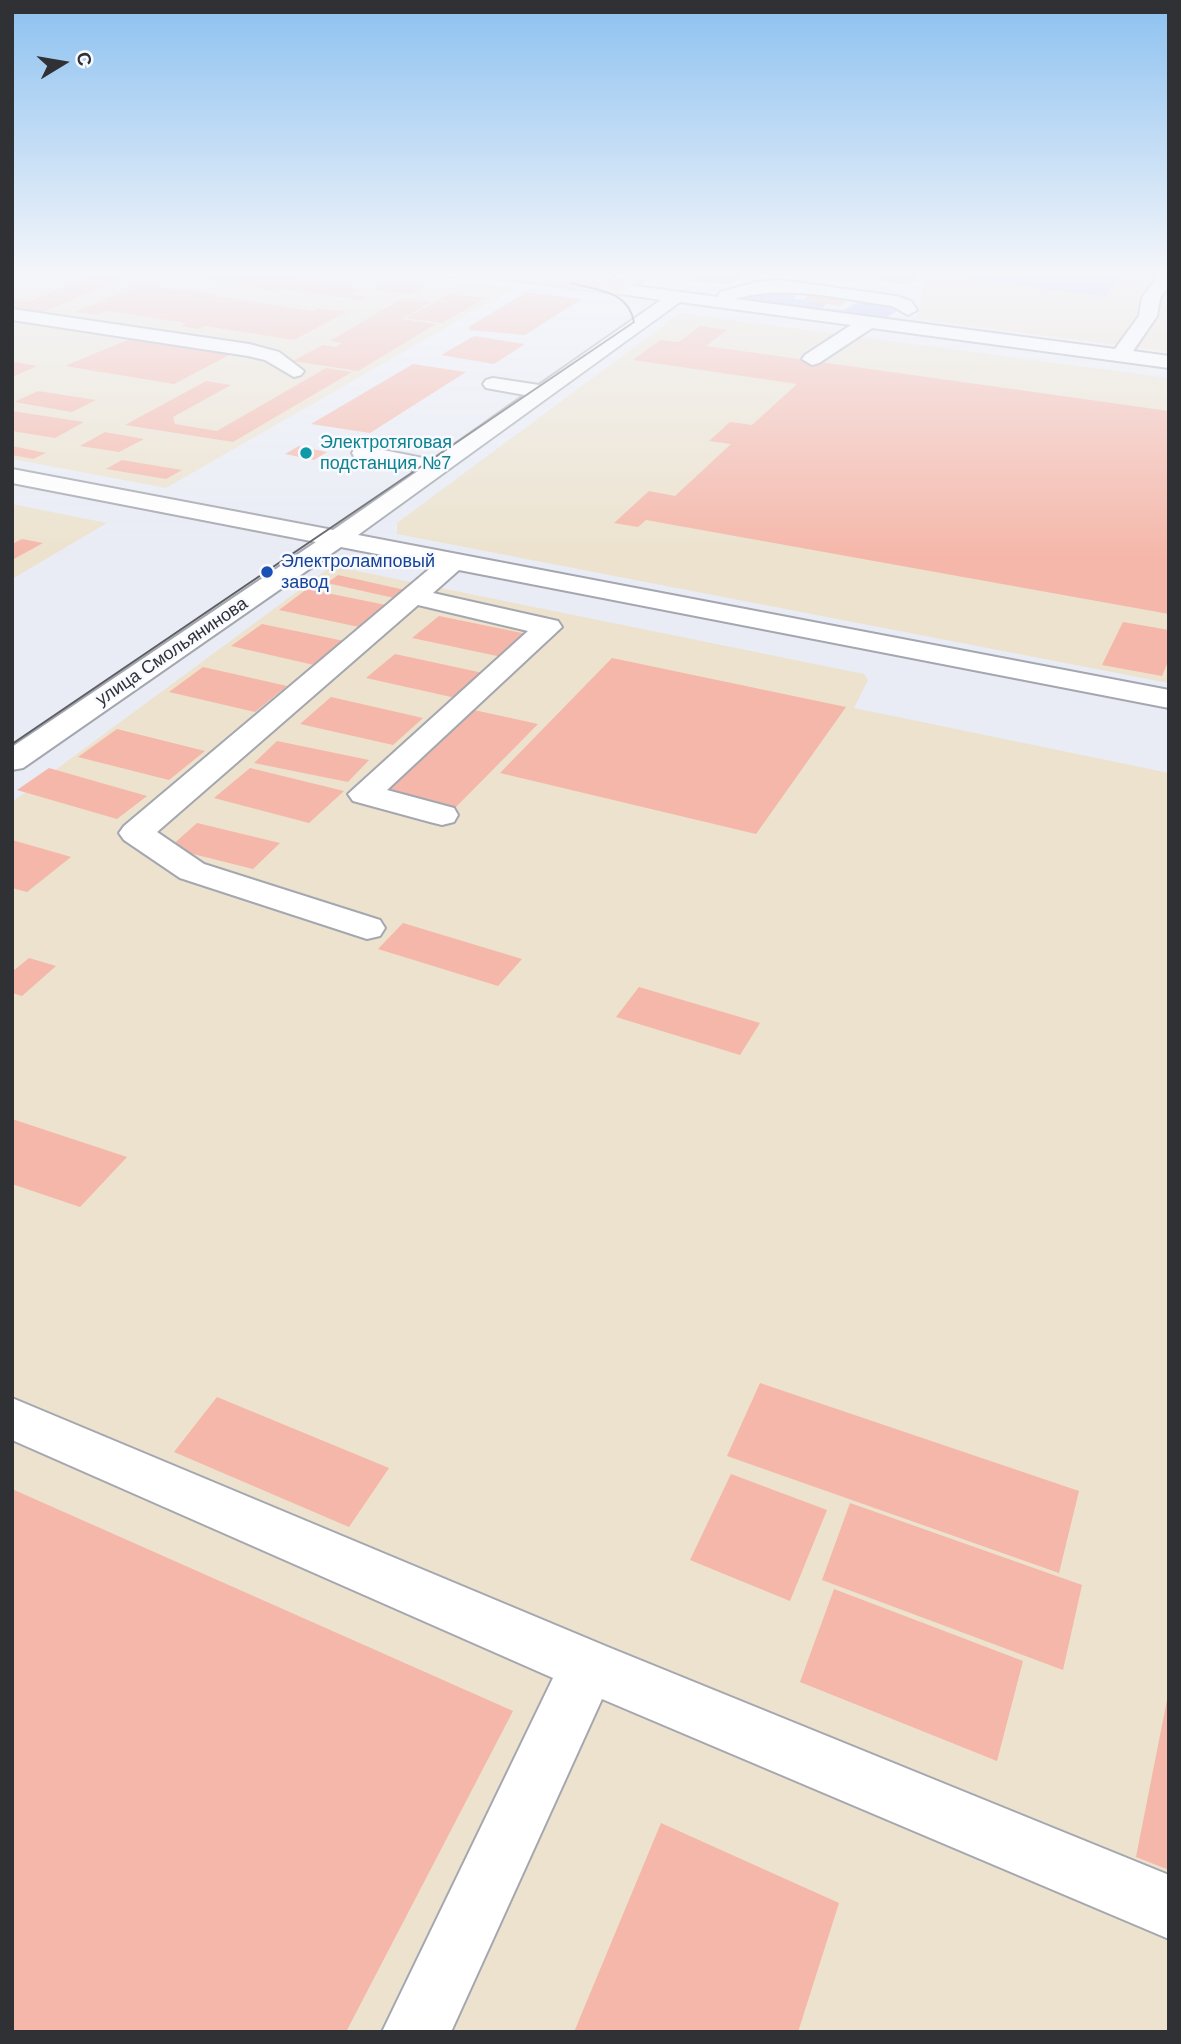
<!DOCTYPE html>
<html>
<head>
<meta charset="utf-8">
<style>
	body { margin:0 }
	#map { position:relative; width:1181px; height:2044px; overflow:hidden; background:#e9ecf5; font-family:Helvetica,sans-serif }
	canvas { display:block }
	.frame { position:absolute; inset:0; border:14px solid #303135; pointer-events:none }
	.north { position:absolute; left:28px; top:28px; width:70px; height:70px; -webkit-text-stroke:5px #f8faff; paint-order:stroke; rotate:79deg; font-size:19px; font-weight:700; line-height:28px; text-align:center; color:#303135 }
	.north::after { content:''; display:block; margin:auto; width:24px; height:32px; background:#303135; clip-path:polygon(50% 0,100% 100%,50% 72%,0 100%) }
</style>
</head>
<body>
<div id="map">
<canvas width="1181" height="2044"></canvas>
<div class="frame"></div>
<div class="north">С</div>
</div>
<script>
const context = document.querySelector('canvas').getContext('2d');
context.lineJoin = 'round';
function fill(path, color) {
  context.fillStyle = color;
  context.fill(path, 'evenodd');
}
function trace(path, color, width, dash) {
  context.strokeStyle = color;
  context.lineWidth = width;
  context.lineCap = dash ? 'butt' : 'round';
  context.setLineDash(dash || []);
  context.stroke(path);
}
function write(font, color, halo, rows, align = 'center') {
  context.font = font + ' Helvetica,sans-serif';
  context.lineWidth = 5;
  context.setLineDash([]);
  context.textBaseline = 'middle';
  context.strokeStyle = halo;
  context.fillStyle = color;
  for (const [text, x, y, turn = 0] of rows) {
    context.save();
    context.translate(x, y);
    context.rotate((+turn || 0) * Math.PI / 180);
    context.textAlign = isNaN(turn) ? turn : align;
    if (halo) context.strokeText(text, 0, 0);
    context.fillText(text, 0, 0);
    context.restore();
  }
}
fill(new Path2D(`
	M 12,272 L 392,272 L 515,288 L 166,488 L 12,459 Z
	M 680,313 L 1169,378 L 1169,683 L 397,534 L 397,523 Z
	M 12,504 L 107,523 L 12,579 Z
	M 332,566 L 864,674 L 868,680 L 854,708 L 1169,773 L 1169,2032 L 12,2032 L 12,802 Z`), '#ece2cd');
fill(new Path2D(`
	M 934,272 L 1169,272 L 1169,352 L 917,319 L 925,280 Z`), '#eee1cd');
fill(new Path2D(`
	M 974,272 L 1124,272 L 1104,296 L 966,279 Z
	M 798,291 L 794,299 L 827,302 L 823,308 L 843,310 L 863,300 L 875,300 L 896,307 L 896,312 L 883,319 L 747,301 L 744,297 L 746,294 Z`), '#b1c2fa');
fill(new Path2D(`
	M 102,272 L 138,272 L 36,315 L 12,310 L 12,298 L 30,301 Z
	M 175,272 L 253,272 L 360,289 L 350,294 L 367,297 L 360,300 L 285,289 L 277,292 Z
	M 706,272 L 747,272 L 730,285 L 694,281 Z
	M 780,272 L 809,272 L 804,277 L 777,274 Z
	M 889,272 L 925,272 L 908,285 L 877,280 Z
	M 389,283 L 423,287 L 411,294 L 376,290 Z
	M 138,285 L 218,294 L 213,296 L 314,311 L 319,308 L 347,312 L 294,340 L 205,326 L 199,329 L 180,326 L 187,323 L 106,311 L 97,315 L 75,312 Z
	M 527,292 L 582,299 L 525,335 L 468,330 L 471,328 L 468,327 Z
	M 449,294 L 485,298 L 443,323 L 406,318 Z
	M 809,294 L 835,297 L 833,299 L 846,300 L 840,306 L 803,300 Z
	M 401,299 L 431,302 L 402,319 L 436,324 L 358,371 L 293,361 L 323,345 L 336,347 L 342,343 L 330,341 Z
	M 700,326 L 727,330 L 706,346 L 1169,411 L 1169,614 L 646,520 L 638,527 L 614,523 L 649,491 L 675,496 L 731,444 L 709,441 L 730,422 L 752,425 L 797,384 L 633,360 L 660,340 L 679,342 Z
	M 137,336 L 237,351 L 174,384 L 65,366 Z
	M 474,336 L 525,344 L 494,364 L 441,355 Z
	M 15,362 L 37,366 L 12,377 L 12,363 Z
	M 413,364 L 466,372 L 370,433 L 311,424 Z
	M 326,368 L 352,372 L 233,442 L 125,425 L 206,381 L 231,385 L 173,417 L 175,424 L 217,431 Z
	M 38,391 L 96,400 L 72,412 L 14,402 Z
	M 12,411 L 84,422 L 55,438 L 12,431 Z
	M 105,432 L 144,439 L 119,452 L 80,446 Z
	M 12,446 L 46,453 L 33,459 L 12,455 Z
	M 299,446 L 327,452 L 314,460 L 285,454 Z
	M 122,460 L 182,470 L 166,479 L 106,469 Z
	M 22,539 L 43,543 L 12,560 L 12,544 Z
	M 338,575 L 405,590 L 394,598 L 327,583 Z
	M 307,589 L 386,605 L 359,627 L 279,610 Z
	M 439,616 L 527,634 L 502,657 L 412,638 Z
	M 1123,622 L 1169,630 L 1169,659 L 1162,676 L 1102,665 Z
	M 262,624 L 344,641 L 314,665 L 231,646 Z
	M 395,654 L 483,673 L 456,698 L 366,678 Z
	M 612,658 L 846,707 L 756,834 L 500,773 Z
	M 203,667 L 287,686 L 255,712 L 169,692 Z
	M 331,697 L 423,718 L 393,745 L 300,724 Z
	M 474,710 L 538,724 L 452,811 L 384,794 Z
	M 117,729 L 205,751 L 169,780 L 78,757 Z
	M 277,741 L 369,760 L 348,782 L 254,763 Z
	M 49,768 L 147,796 L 117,819 L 17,790 Z
	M 250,768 L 344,791 L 309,823 L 214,798 Z
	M 197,823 L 280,843 L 253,869 L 169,848 Z
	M 12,840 L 61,854 L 71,857 L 27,892 L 12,888 Z
	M 403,923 L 522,959 L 498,986 L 378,949 Z
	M 29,958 L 56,966 L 22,996 L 12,993 L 12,972 Z
	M 639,987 L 760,1023 L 740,1055 L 616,1017 Z
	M 12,1119 L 127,1157 L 80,1207 L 12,1184 Z
	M 760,1383 L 1079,1491 L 1059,1573 L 727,1456 Z
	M 217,1397 L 389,1468 L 349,1527 L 174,1452 Z
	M 731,1474 L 827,1510 L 790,1601 L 690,1560 Z
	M 12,1489 L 513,1711 L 346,2032 L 12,2032 Z
	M 850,1503 L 1082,1585 L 1063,1670 L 822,1580 Z
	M 834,1589 L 1023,1661 L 997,1761 L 800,1682 Z
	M 1167,1700 L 1169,1700 L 1169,1870 L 1136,1857 Z
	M 661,1823 L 839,1903 L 798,2032 L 574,2032 Z`), '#f5b7a9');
const minor = new Path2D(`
	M 597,272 L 617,272 L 608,280 L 571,288 L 562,283 L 565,279 Z
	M 1161,272 L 1169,272 L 1169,286 L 1160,298 L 1157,316 L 1133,351 L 1169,356 L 1169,368 L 872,328 L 819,363 L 812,365 L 802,359 L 805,355 L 851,325 L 680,302 L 358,535 L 1169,690 L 1169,708 L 459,570 L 433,593 L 558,621 L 562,627 L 387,790 L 454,808 L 458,815 L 454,822 L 442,825 L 430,822 L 353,801 L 348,794 L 528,631 L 418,605 L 157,832 L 204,864 L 380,920 L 385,928 L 380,936 L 367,939 L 180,878 L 124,840 L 119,833 L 124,826 L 434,565 L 341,547 L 23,768 L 12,770 L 12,747 L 316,542 L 12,483 L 12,469 L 333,530 L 418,471 L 355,458 L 352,453 L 355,448 L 363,446 L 433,460 L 525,395 L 486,388 L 483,384 L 486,380 L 493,378 L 539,385 L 661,300 L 614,293 L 611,289 L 614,285 L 620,284 L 718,297 L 720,292 L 757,282 L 780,280 L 896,296 L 911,301 L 917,310 L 908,315 L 892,306 C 840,299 787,284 735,299 L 1115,349 L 1139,316 L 1142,298 Z
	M 12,309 L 249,344 L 279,352 L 304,371 L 301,375 L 294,377 L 265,360 L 248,356 L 12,320 Z
	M 12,1398 L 608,1647 L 1169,1875 L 1169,1939 L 602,1699 L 451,2032 L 382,2032 L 553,1678 L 12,1440 Z`);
const major = new Path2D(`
	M 479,272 L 527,272 L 617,283 L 635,272 L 655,272 L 620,294 L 488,277 Z`);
trace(minor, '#a4a7af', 4);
trace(major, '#c9c9ca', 4);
trace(new Path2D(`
	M 416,272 L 467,279`), '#96989f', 2, [3.5, 2]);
fill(minor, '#fff');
fill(major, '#fadcd6');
trace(new Path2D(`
	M 12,744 L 634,322 C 628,290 598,291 571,283`), '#5c5e63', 2);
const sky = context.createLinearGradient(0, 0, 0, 558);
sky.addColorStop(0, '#8cc1f0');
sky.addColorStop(0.49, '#f5f6fa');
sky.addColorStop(1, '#f5f6fa00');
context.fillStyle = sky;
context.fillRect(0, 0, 1181, 558);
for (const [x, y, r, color] of [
	[306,453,7,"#0f9aa8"],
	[267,572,7,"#1a4fb4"]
]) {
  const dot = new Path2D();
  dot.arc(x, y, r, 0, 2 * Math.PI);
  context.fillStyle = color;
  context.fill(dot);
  trace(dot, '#f8faff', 2.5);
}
write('18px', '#0d838f', '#f8faff', [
	["Электротяговая",320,443],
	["подстанция №7",320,464]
], 'left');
write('18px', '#164399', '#f8faff', [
	["Электроламповый",281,562],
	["завод",281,583]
], 'left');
write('18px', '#303135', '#f8faff', [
	["улица Смольянинова",172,652,-34]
]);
</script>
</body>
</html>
